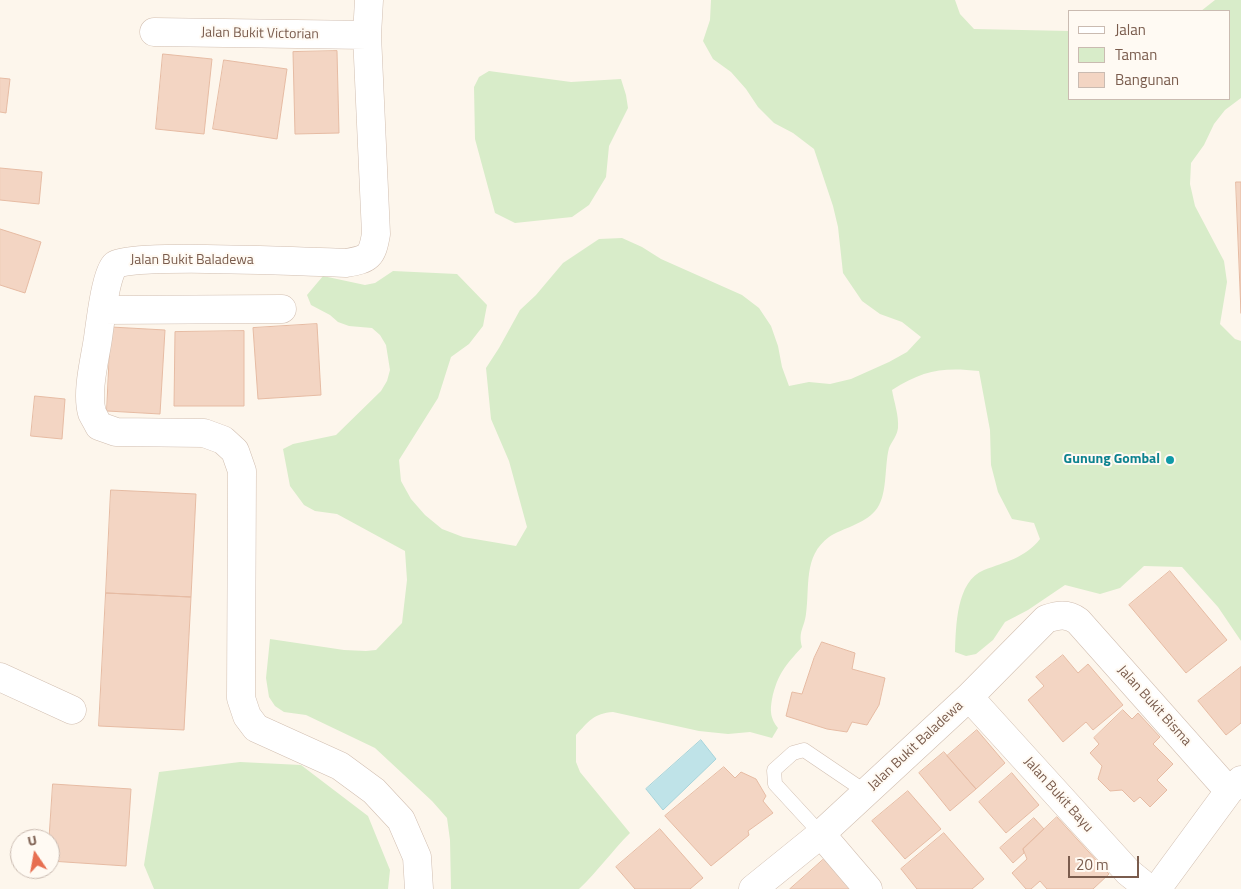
<!DOCTYPE html>
<html>
<head>
<meta charset="utf-8">
<style>
	body { margin:0 }
	#map { position:relative; width:1241px; height:889px; overflow:hidden; background:#fdf6ec; font-family:"Titillium Web",sans-serif }
	canvas { display:block }
	.legend { position:absolute; left:1068px; top:10px; width:162px; height:90px; box-sizing:border-box; background:#fffaf3; border:1px solid #cabbb1; margin:0; padding:6px 9px; list-style:none; font-size:15px; color:#7a5c4d }
	.legend li { display:flex; align-items:center; gap:10px; height:25px }
	.legend b { width:25px; border:1px solid #cabbb1 }
	.north { position:absolute; left:10px; top:829px; width:50px; height:50px; box-sizing:border-box; background:#fffaf3; border:1px solid #cabbb1; border-radius:50%; rotate:348deg; font-size:14px; font-weight:700; line-height:20px; text-align:center; color:#7a5c4d }
	.north::after { content:''; display:block; margin:auto; width:18px; height:22px; background:#e76f51; clip-path:polygon(50% 0,100% 100%,50% 72%,0 100%) }
	.scale { position:absolute; left:1068px; top:856px; width:71px; height:22px; box-sizing:border-box; border:2px solid #7a5c4d; border-top:0; padding-left:6px; font-size:15px; line-height:18px; white-space:nowrap; color:#7a5c4d; -webkit-text-stroke:4px #fffaf3; paint-order:stroke }
</style>
</head>
<body>
<div id="map">
<canvas width="1241" height="889"></canvas>
<ul class="legend">
<li><b style="height:6px;background:#fff"></b>Jalan</li>
<li><b style="height:14px;background:#d8ecc9"></b>Taman</li>
<li><b style="height:14px;background:#f3d5c3"></b>Bangunan</li>
</ul>
<div class="north">U</div>
<div class="scale">20 m</div>
</div>
<script>
const context = document.querySelector('canvas').getContext('2d');
context.lineJoin = 'round';
function fill(path, color) {
  context.fillStyle = color;
  context.fill(path, 'evenodd');
}
function trace(path, color, width, dash) {
  context.strokeStyle = color;
  context.lineWidth = width;
  context.lineCap = dash ? 'butt' : 'round';
  context.setLineDash(dash || []);
  context.stroke(path);
}
function write(font, color, halo, rows, align = 'center') {
  context.font = font + ' "Titillium Web",sans-serif';
  context.lineWidth = 4;
  context.setLineDash([]);
  context.textBaseline = 'middle';
  context.strokeStyle = halo;
  context.fillStyle = color;
  for (const [text, x, y, turn = 0] of rows) {
    context.save();
    context.translate(x, y);
    context.rotate((+turn || 0) * Math.PI / 180);
    context.textAlign = isNaN(turn) ? turn : align;
    if (halo) context.strokeText(text, 0, 0);
    context.fillText(text, 0, 0);
    context.restore();
  }
}
fill(new Path2D(`
	M 711,0 L 955,0 L 960,14 L 974,29 L 1070,31 L 1070,99 L 1230,99 L 1230,11 L 1201,11 L 1215,0 L 1241,0 L 1241,98 L 1225,110 L 1214,124 L 1204,145 L 1191,163 L 1190,184 L 1195,206 L 1224,261 L 1227,282 L 1220,324 L 1235,339 L 1241,341 L 1241,641 L 1218,607 L 1182,567 L 1144,566 L 1120,588 L 1100,594 L 1065,585 L 1028,610 L 1005,622 L 993,640 L 976,654 L 966,656 L 955,652 C 956,627 956,581 984,570 C 1005,562 1025,558 1040,539 L 1034,523 L 1012,519 L 998,492 L 991,465 L 990,430 L 979,371 C 943,367 923,370 892,390 C 894,402 899,415 898,428 C 897,436 892,441 889,448 C 884,467 888,497 875,511 C 864,524 843,528 829,537 C 803,556 810,587 806,614 C 804,629 798,631 802,647 C 785,666 778,673 772,699 C 770,711 770,718 778,728 L 772,738 L 750,732 L 728,734 L 699,731 L 613,712 C 594,713 588,722 576,735 L 576,762 L 580,772 L 630,833 C 612,851 598,871 579,889 L 451,889 L 450,840 L 447,818 L 432,801 L 375,748 L 306,715 L 284,712 L 275,706 L 269,697 L 266,678 L 270,639 L 344,650 L 366,651 L 376,650 L 402,623 L 407,580 L 405,551 L 337,514 L 315,511 L 304,505 L 290,486 L 283,449 L 293,444 L 336,435 L 381,391 L 387,381 L 390,370 L 386,345 L 380,335 L 372,328 L 349,326 L 338,322 L 330,315 L 311,305 L 307,295 L 323,276 L 365,285 L 375,283 L 393,271 L 457,274 L 487,305 L 483,326 L 469,344 L 451,357 L 438,398 L 399,460 L 401,481 L 411,499 L 425,515 L 442,529 L 463,537 L 516,546 L 527,527 L 509,461 L 491,419 L 486,368 L 499,348 L 520,310 L 536,295 L 563,263 L 599,239 L 622,238 L 642,247 L 661,259 L 742,295 L 759,308 L 771,326 L 778,346 L 782,367 L 789,386 L 809,382 L 830,384 L 851,379 L 889,362 L 907,352 L 921,337 L 902,322 L 880,314 L 862,301 L 843,273 L 838,227 L 833,206 L 814,149 L 793,133 L 774,123 L 758,107 L 746,89 L 731,72 L 713,59 L 703,41 L 710,20 Z
	M 489,71 L 571,82 L 621,79 L 626,95 L 628,108 L 609,146 L 606,177 L 589,205 L 572,217 L 515,223 L 495,213 L 475,139 L 474,87 L 479,77 Z
	M 240,762 L 301,765 L 368,816 L 390,870 L 388,889 L 154,889 L 144,865 L 159,772 Z`), '#d8ecc9');
const water = new Path2D(`
	M 701,740 L 716,759 L 663,810 L 646,789 Z`);
fill(water, '#bfe3e8');
trace(water, '#a5d3da', 1);
const building = new Path2D(`
	M 337,51 L 339,133 L 295,134 L 293,52 Z
	M 163,54 L 212,59 L 204,134 L 156,129 Z
	M 224,60 L 287,69 L 277,139 L 213,129 Z
	M 0,78 L 10,79 L 6,113 L 0,112 Z
	M 0,168 L 42,172 L 39,204 L 0,200 Z
	M 1236,182 L 1241,182 L 1241,313 Z
	M 0,229 L 41,242 L 25,293 L 0,285 Z
	M 317,324 L 321,395 L 258,399 L 253,328 Z
	M 111,327 L 165,330 L 160,414 L 107,411 Z
	M 244,331 L 244,406 L 174,406 L 175,332 Z
	M 35,396 L 65,399 L 62,439 L 31,436 Z
	M 111,490 L 196,494 L 191,597 L 106,593 Z
	M 1170,571 L 1227,640 L 1186,673 L 1129,605 Z
	M 106,593 L 191,597 L 184,730 L 99,726 Z
	M 822,642 L 855,653 L 852,669 L 885,678 L 879,705 L 867,725 L 852,722 L 847,732 L 827,729 L 786,716 L 792,692 L 802,694 L 814,658 Z
	M 1063,655 L 1078,673 L 1088,664 L 1123,705 L 1093,730 L 1086,722 L 1063,742 L 1028,700 L 1044,686 L 1036,677 Z
	M 1241,667 L 1241,723 L 1226,735 L 1198,701 Z
	M 1123,710 L 1132,719 L 1138,713 L 1160,737 L 1153,744 L 1173,764 L 1157,780 L 1167,790 L 1150,807 L 1140,797 L 1134,802 L 1122,790 L 1110,791 L 1098,779 L 1102,766 L 1090,753 L 1099,744 L 1094,738 Z
	M 977,730 L 1005,763 L 976,789 L 947,756 Z
	M 944,752 L 976,789 L 950,811 L 919,773 Z
	M 724,767 L 735,778 L 741,772 L 756,779 L 766,796 L 763,801 L 773,813 L 748,831 L 749,835 L 711,866 L 665,816 Z
	M 1012,773 L 1039,805 L 1006,833 L 979,802 Z
	M 53,784 L 131,789 L 126,866 L 50,861 L 49,839 Z
	M 908,791 L 941,829 L 905,859 L 872,821 Z
	M 1057,817 L 1109,874 L 1093,889 L 1047,889 L 1040,881 L 1031,889 L 1026,889 L 1012,873 L 1027,859 L 1023,849 Z
	M 1034,818 L 1044,829 L 1023,849 L 1024,853 L 1013,863 L 1000,848 Z
	M 660,829 L 703,878 L 690,889 L 635,889 L 616,867 Z
	M 944,833 L 984,879 L 972,889 L 917,889 L 901,869 Z
	M 824,859 L 850,889 L 790,889 Z`);
fill(building, '#f3d5c3');
trace(building, '#e6bba3', 1);
const service = new Path2D(`
	M 821,834 L 775,784 L 774,770 L 793,753 L 804,750 L 866,792`);
const minor = new Path2D(`
	M 369,0 L 367,35 L 376,234 C 372,257 369,259 346,263 C 315,262 130,253 115,265 C 106,272 100,324 98,338 C 95,359 86,392 92,413 C 94,417 97,422 99,426 L 116,432 L 204,433 L 223,440 L 235,451 L 242,471 L 241,698 L 247,716 L 256,728 L 340,766 L 374,791 L 401,820 L 417,857 L 419,889
	M 154,32 L 367,35
	M 102,310 L 282,309
	M 0,677 L 72,710
	M 969,697 L 1128,872 L 1149,889
	M 821,834 L 868,889
	M 753,889 L 821,834 L 969,697 L 1046,619 C 1058,615 1067,613 1078,621 L 1229,791
	M 1157,889 L 1229,791 L 1241,780`);
trace(service, '#d1beb0', 15);
trace(minor, '#d1beb0', 29);
trace(service, '#fff', 14);
trace(minor, '#fff', 28);
for (const [x, y, r, color] of [
	[1170,460,5,"#0f9aa8"]
]) {
  const dot = new Path2D();
  dot.arc(x, y, r, 0, 2 * Math.PI);
  context.fillStyle = color;
  context.fill(dot);
  trace(dot, '#fffaf3', 2);
}
write('14px', '#7a5c4d', '#fffaf3', [
	["Jalan Bukit Victorian",260,34,1],
	["Jalan Bukit Baladewa",192,261],
	["Jalan Bukit Bisma",1154,706,48],
	["Jalan Bukit Baladewa",916,746,-43],
	["Jalan Bukit Bayu",1058,795,48]
]);
write('bold 14px', '#0d838f', '#fffaf3', [
	["Gunung Gombal",1160,460]
], 'right');
</script>
</body>
</html>
